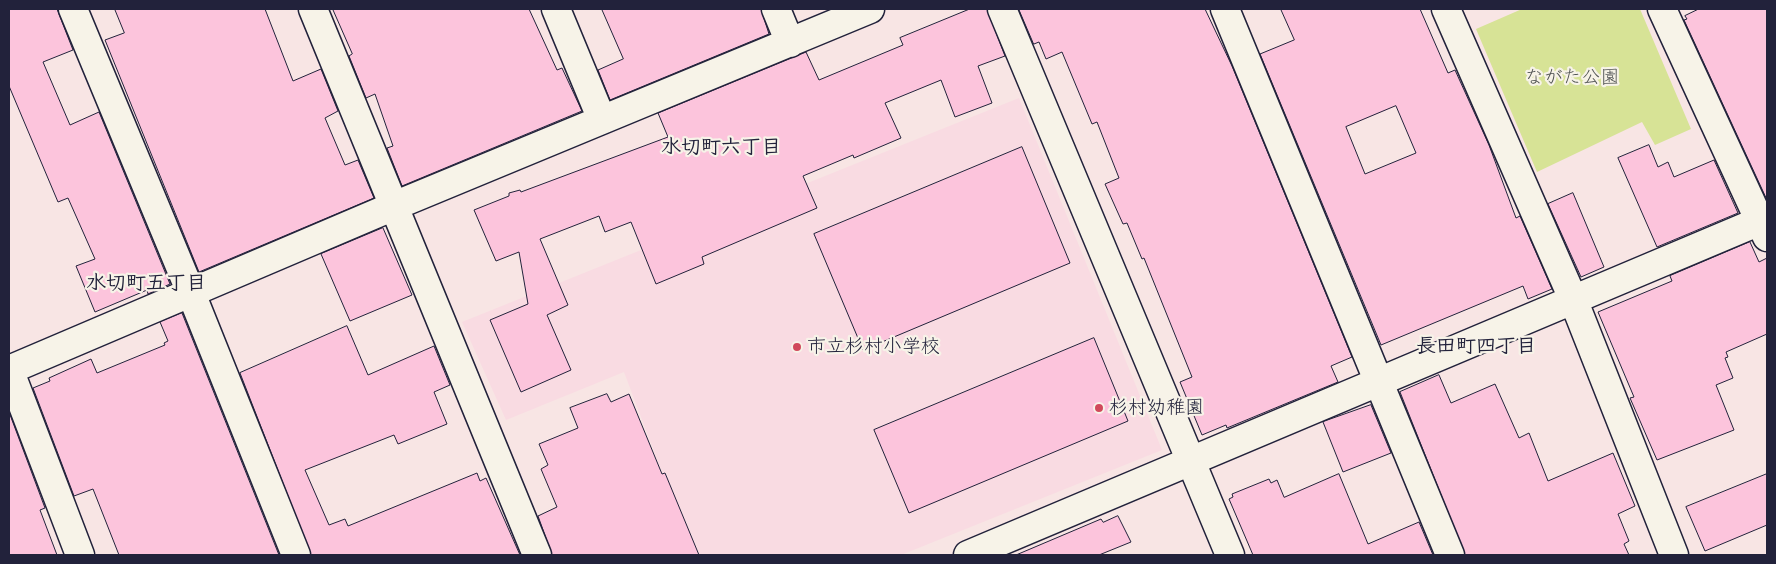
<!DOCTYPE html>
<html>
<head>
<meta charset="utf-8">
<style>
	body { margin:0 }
	#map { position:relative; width:1776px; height:564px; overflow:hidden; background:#f8e5e4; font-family:Sriracha,sans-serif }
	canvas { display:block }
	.frame { position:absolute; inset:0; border:10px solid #22223b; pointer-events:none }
</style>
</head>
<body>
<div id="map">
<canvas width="1776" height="564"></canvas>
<div class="frame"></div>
</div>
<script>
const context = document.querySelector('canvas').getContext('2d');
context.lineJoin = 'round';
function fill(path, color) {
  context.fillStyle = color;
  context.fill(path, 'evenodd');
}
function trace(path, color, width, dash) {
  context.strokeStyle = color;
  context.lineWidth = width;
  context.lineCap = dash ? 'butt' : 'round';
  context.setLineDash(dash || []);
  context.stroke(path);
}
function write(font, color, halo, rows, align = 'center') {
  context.font = font + ' Sriracha,"Klee One",sans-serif';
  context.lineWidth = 4.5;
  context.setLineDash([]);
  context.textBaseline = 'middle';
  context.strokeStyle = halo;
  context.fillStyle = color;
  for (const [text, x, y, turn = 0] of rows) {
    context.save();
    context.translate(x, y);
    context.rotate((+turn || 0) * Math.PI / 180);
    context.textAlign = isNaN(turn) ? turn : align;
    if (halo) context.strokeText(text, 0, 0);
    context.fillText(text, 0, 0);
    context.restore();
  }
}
fill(new Path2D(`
	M 1019,98 L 1162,450 L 901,555 L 693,555 L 624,372 L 506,420 L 462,322 Z`), '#f9dbe2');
fill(new Path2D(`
	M 1522,9 L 1640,9 L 1691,129 L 1655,145 L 1642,122 L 1537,172 L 1476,29 Z`), '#d7e396');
const building = new Path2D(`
	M 9,9 L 57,9 L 73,50 L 43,62 L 70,125 L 99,112 L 170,284 L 148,294 L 147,290 L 95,312 L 76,266 L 95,259 L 68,198 L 58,202 L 9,86 Z
	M 115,9 L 265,9 L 293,81 L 321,69 L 338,111 L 325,118 L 345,165 L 358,160 L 374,198 L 199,272 L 105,40 L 124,33 Z
	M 333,9 L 529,9 L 557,70 L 562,68 L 582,111 L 402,186 L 387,148 L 393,146 L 375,94 L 366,98 L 349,56 L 352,54 Z
	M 602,9 L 761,9 L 769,34 L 610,100 L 598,70 L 623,59 Z
	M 970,9 L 987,9 L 1005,56 L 978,66 L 992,103 L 955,117 L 941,80 L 885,103 L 901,138 L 854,158 L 853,155 L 803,176 L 817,208 L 702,257 L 704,264 L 656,284 L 631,222 L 605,232 L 599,216 L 540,239 L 568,305 L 547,315 L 571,370 L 521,392 L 490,320 L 528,304 L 519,252 L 496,261 L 474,210 L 509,196 L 509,193 L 520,190 L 521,192 L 668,137 L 658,113 L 806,52 L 819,80 L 903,45 L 900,38 Z
	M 1019,9 L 1205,9 L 1232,66 L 1352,357 L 1331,366 L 1338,382 L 1227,428 L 1226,425 L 1202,435 L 1180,382 L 1192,377 L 1144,258 L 1142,259 L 1127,223 L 1123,224 L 1105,184 L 1119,178 L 1097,122 L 1092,124 L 1062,52 L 1046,59 L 1039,42 L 1034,44 Z
	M 1281,9 L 1420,9 L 1448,73 L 1455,70 L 1489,145 L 1516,218 L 1520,216 L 1552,289 L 1528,299 L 1523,286 L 1381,345 L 1260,54 L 1294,40 ZM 1396,106 L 1416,153 L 1365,174 L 1346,127 Z
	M 1699,9 L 1767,9 L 1767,200 L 1684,20 L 1687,19 L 1685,16 Z
	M 1649,145 L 1658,167 L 1668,162 L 1674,177 L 1714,160 L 1738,213 L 1657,247 L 1618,158 Z
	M 1022,147 L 1070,263 L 863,350 L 814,234 Z
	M 1573,193 L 1604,267 L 1581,277 L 1548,204 Z
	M 383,228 L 412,295 L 350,321 L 321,254 Z
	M 1750,242 L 1759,262 L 1767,258 L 1767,334 L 1726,352 L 1728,357 L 1725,358 L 1733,378 L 1716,385 L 1734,430 L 1657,460 L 1630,398 L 1634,397 L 1598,312 L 1672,281 L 1670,276 Z
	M 182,313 L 279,555 L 119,555 L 93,489 L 74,496 L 33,388 L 50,381 L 49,378 L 91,359 L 97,373 L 165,345 L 164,343 L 168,341 L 160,322 Z
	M 347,326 L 368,375 L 434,346 L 450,385 L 434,392 L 447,424 L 398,444 L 394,435 L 305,470 L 329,525 L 345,519 L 348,526 L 477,473 L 480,481 L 486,478 L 520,555 L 311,555 L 240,373 Z
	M 1094,338 L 1128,421 L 909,513 L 874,430 Z
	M 1439,375 L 1451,403 L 1495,384 L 1519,438 L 1529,433 L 1548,481 L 1613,453 L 1635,506 L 1618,514 L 1629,541 L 1624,544 L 1629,555 L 1465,555 L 1400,392 Z
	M 607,394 L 611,402 L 629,394 L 662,474 L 665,473 L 699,555 L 552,555 L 538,516 L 557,507 L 541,469 L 548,465 L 539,444 L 578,428 L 570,408 Z
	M 1371,405 L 1391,453 L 1343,472 L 1323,422 Z
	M 9,412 L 45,508 L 40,510 L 57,555 L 9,555 Z
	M 1339,474 L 1368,544 L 1419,522 L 1433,555 L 1253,555 L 1229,499 L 1233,497 L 1232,494 L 1269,479 L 1271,483 L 1277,480 L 1284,497 Z
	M 1767,474 L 1767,525 L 1705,551 L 1686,507 Z
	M 1118,516 L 1131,542 L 1099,555 L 1016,555 L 1101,519 L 1103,522 Z`);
fill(building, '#fcc4dc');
trace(building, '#22223b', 1);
const minor = new Path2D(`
	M 73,9 L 191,293 L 296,555
	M 313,9 L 537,555
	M 556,9 L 602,120
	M 776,9 L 790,43
	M 1002,9 L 1230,555
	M 1225,9 L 1450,555
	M 1446,9 L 1573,299 L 1674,555
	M 1662,9 L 1767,237
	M 9,369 L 80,555
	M 9,370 L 394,206 L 870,9
	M 968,555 L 1767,218`);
trace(minor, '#22223b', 31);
trace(minor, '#f7f3e8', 28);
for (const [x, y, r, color] of [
	[797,347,5,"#d1495b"],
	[1099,408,5,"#d1495b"]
]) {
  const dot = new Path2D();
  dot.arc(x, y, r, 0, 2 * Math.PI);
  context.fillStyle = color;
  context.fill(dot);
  trace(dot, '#f7f3e8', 2);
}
write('19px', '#4f5252', '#f7f3e8', [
	["ながた公園",1572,78]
]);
write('19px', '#22223b', '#f7f3e8', [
	["市立杉村小学校",807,347],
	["杉村幼稚園",1109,408]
], 'left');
write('bold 20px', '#22223b', '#f7f3e8', [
	["水切町六丁目",721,148],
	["水切町五丁目",146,284],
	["長田町四丁目",1476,347]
]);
</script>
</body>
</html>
